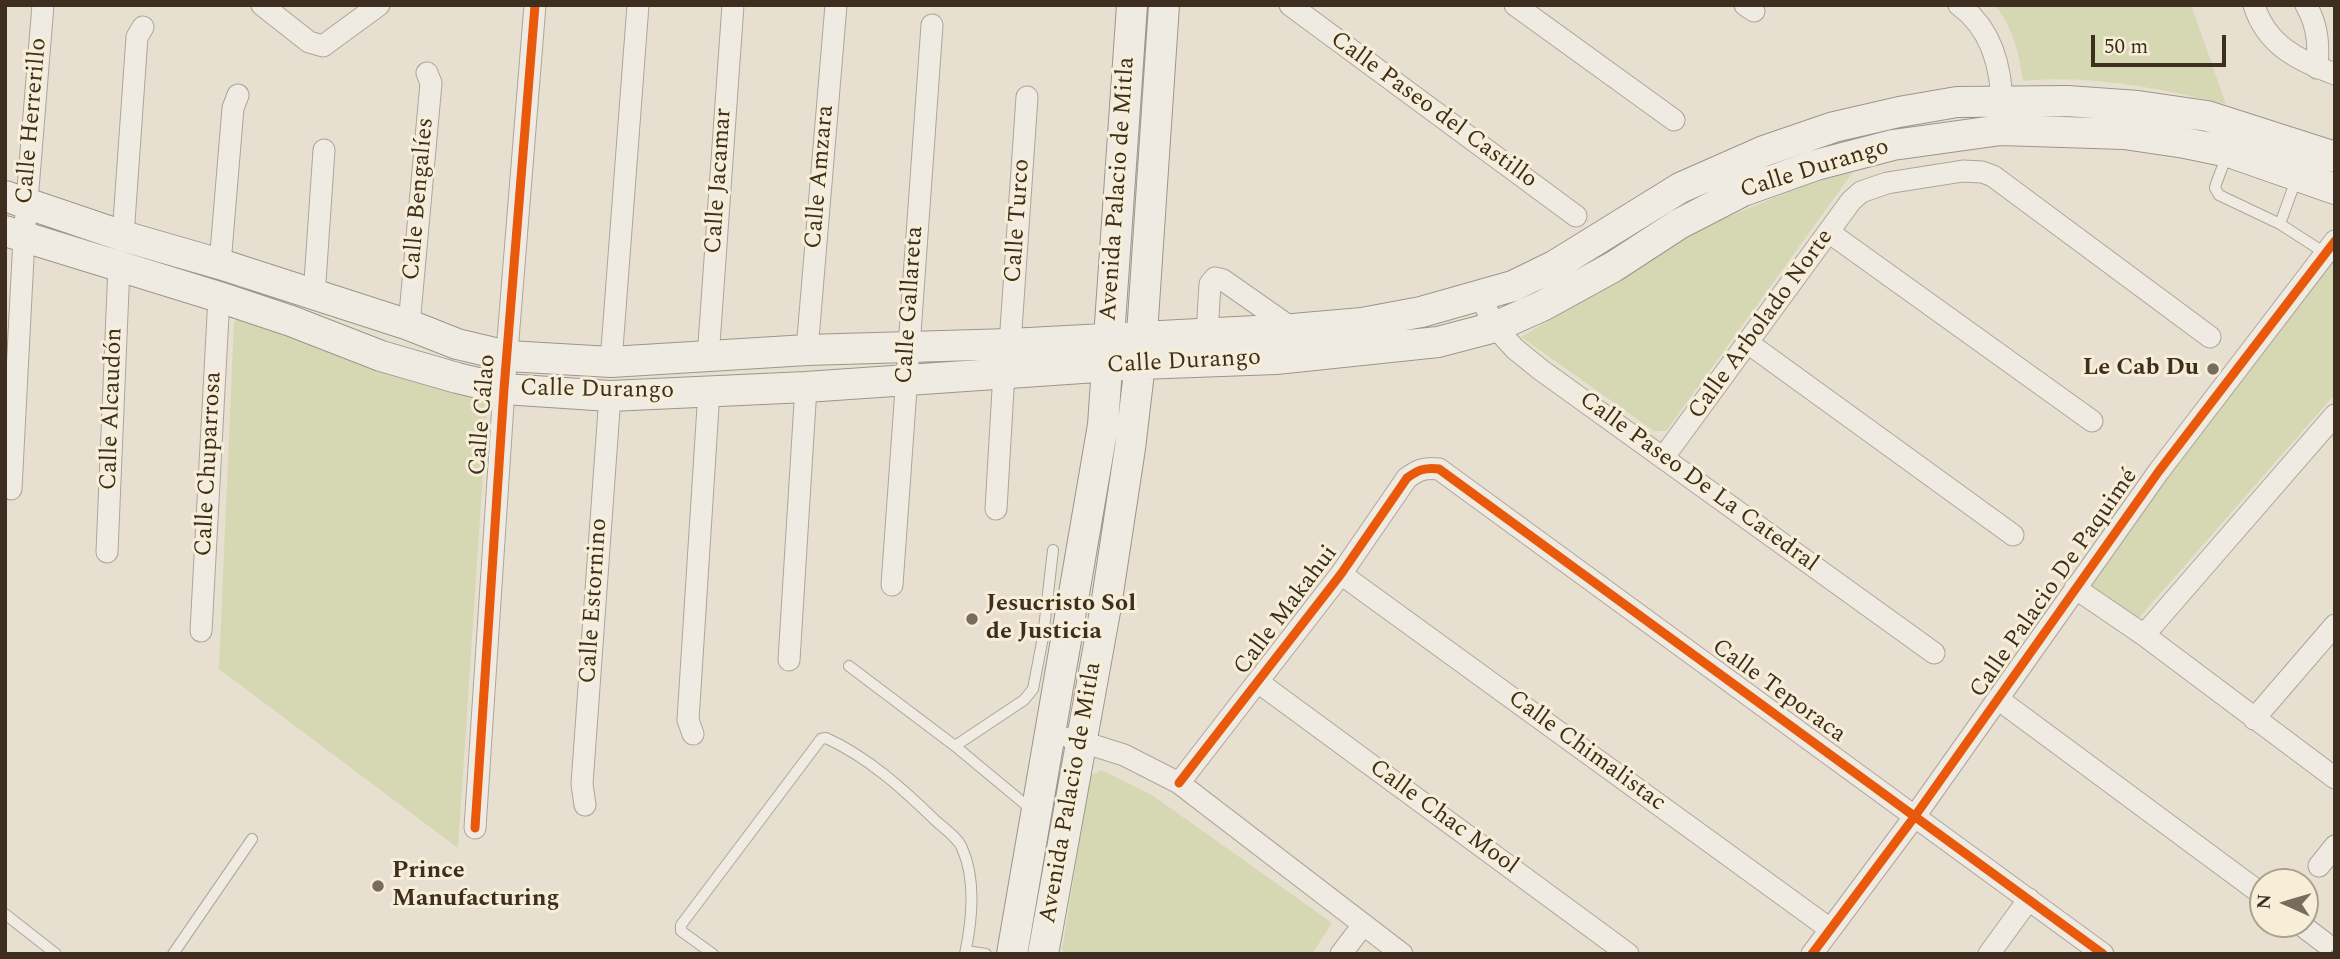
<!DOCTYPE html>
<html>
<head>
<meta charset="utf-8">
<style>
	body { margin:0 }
	#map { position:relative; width:2340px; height:959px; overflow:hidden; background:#e7e0d1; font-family:Spectral,serif }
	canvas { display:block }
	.frame { position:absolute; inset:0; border:7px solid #3d2e20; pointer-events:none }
	.north { position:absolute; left:2249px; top:868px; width:70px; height:70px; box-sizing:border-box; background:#f7eed8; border:2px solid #ada18e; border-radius:50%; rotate:274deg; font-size:19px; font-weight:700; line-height:28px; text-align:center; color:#3d2e20 }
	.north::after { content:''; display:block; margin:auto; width:24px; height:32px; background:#786c5e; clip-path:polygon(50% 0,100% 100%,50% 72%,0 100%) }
	.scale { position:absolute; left:2091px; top:35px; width:135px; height:32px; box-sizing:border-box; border:4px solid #3d2e20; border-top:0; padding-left:9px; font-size:21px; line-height:24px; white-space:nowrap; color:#3d2e20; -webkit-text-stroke:5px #f7eed8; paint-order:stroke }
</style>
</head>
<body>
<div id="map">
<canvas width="2340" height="959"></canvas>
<div class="frame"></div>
<div class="north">N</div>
<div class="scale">50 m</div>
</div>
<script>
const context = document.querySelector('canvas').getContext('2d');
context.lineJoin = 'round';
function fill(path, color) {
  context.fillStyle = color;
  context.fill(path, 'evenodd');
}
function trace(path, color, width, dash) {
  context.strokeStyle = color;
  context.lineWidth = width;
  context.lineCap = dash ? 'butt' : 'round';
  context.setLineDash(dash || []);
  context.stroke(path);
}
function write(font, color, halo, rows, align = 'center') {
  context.font = font + ' Spectral,serif';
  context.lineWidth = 6;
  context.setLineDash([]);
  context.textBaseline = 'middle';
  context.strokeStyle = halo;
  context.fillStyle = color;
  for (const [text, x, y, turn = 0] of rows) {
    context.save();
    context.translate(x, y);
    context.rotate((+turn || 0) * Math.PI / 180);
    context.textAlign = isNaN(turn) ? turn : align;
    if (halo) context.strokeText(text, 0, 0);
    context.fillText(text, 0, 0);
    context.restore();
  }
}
fill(new Path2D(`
	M 1995,5 L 2191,5 L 2226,104 C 2161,89 2091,74 2023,81 C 2019,53 2013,28 1995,5 Z
	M 1853,172 L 1666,431 L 1654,431 L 1521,337 L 1711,224 L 1807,184 Z
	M 2335,251 L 2335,394 L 2137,620 L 2088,585 Z
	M 241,316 L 488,398 L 458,848 L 219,669 L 234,322 Z
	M 1101,770 L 1152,795 L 1332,923 L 1312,954 L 1068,954 L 1062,950 L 1090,776 Z`), '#d6d7b3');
const lane = new Path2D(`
	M 2227,155 L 2216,184 L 2215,188 L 2219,195 L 2280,224 L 2325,253
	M 2280,224 L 2297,177
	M 849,666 L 955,746 L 1032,810
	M 955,746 L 1024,700 L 1033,689 L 1043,637 L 1053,550
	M 5,914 L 56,954
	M 966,951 L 986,954
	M 173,954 L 252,839
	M 713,954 L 681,931 L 681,925 L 821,739 L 826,738 C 868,757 903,789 936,821 C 945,829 958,838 962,848 C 976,879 972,921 965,954`);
const street = new Path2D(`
	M 262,5 L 309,42 L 323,46 L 379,5
	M 1290,5 L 1576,216
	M 1515,5 L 1674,120
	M 1745,5 L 1754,11
	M 1959,5 C 1995,31 2003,74 2002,116
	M 2254,5 C 2266,45 2299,61 2335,74
	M 2306,5 C 2318,26 2319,45 2317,68
	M 1830,233 L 2092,421
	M 123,236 L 137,37 L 143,27
	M 220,264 L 233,108 L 238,95
	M 1480,295 L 1495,327 L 1515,349 L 1541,370 L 1934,653
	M 314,296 L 324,150
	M 409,325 L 431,83 L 427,73
	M 1207,334 L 1210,284 L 1215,278 L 1223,280 L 1293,329
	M 1748,343 L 2013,535
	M 1010,344 L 1027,97
	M 807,350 L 836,5
	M 708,358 L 733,5
	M 611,362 L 638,5
	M 1663,458 L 1851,201 L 1861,192 L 1887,183 L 1963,171 L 1982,172 L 1993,176 L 2210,337
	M 11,489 L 24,238 L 43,5
	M 996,509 L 1004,372
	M 107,552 L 119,266
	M 1341,574 L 1830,929
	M 892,585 L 932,25
	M 2075,588 L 2144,635 L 2335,778
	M 201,631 L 219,297
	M 2144,635 L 2335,415
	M 789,660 L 806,387
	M 1258,682 L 1628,954
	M 1998,699 L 2263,895
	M 2254,719 L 2335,625
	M 693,734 L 688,720 L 709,391
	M 1070,738 L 1124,755 L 1179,783 L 1402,954
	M 1179,783 L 1341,574 L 1407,478 C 1418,470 1425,467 1439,469 L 2103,954
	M 585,805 L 582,784 L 610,396
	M 475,828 L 504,389 L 535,5
	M 2319,866 L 2335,846
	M 2300,924 L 2325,943
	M 1341,954 L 1363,925
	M 1812,954 L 1915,816 L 2159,471 L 2335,241
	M 1989,954 L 2029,899`);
const secondary = new Path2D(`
	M 5,196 L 123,236 L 220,264 L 409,325 L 457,344 L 508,356 L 611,362 L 807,350 L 1010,344 L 1293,329 L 1362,323 L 1421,312 L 1513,286 L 1554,266 L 1680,188 L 1764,151 L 1834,127 L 1899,112 L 1957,102 L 2067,101 L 2138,106 L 2207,116 L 2335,157
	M 5,231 L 219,297 L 291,321 L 381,356 L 457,378 L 504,389 L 610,396 L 806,387 L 1140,364 L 1276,359 L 1438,342 L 1495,327 L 1542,306 L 1613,267 L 1679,224 L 1743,191 L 1816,165 L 1893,145 L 2001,130 L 2124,134 L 2185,143 L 2229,152 L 2335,189
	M 1012,954 L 1103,425 L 1132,5
	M 1043,954 L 1106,606 L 1130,448 L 1140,364 L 1164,5`);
trace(lane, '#ada599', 12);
trace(street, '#ada599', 23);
trace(secondary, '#9c958a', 32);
trace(lane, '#efebe3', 10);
trace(street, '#efebe3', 21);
trace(secondary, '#efebe3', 30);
trace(new Path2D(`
	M 1179,783 L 1341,574 L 1407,478 C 1418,470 1425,467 1439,469 L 2103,954
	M 475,828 L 504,389 L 535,5
	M 1812,954 L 1915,816 L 2159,471 L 2335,241`), '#e8590c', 9);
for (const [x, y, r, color] of [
	[2213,369,7,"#786c5e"],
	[972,619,7,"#786c5e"],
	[378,886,7,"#786c5e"]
]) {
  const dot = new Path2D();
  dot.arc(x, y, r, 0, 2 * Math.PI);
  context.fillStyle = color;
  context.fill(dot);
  trace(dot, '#f7eed8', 2.5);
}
write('24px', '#3d2e20', '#f7eed8', [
	["Calle Paseo del Castillo",1433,111,36],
	["Calle Herrerillo",33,121,-85],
	["Calle Durango",1815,170,-17],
	["Calle Amzara",821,177,-85],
	["Calle Jacamar",720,181,-86],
	["Avenida Palacio de Mitla",1119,189,-86],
	["Calle Bengalíes",420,199,-85],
	["Calle Turco",1019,221,-86],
	["Calle Gallareta",911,305,-86],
	["Calle Arbolado Norte",1762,325,-54],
	["Calle Durango",1184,363,-3],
	["Calle Durango",597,391,1],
	["Calle Alcaudón",113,409,-88],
	["Calle Cálao",484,415,-85],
	["Calle Chuparrosa",210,464,-87],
	["Calle Paseo De La Catedral",1698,483,36],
	["Calle Palacio De Paquimé",2055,584,-55],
	["Calle Estornino",595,601,-86],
	["Calle Makahui",1287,611,-53],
	["Calle Teporaca",1778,692,36],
	["Calle Chimalistac",1586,752,36],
	["Avenida Palacio de Mitla",1072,793,-80],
	["Calle Chac Mool",1443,818,36]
]);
write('bold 24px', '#3d2e20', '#f7eed8', [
	["Le Cab Du",2199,369,"right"],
	["Jesucristo Sol",986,605],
	["de Justicia",986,633],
	["Prince",392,872],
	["Manufacturing",392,900]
], 'left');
</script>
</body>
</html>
